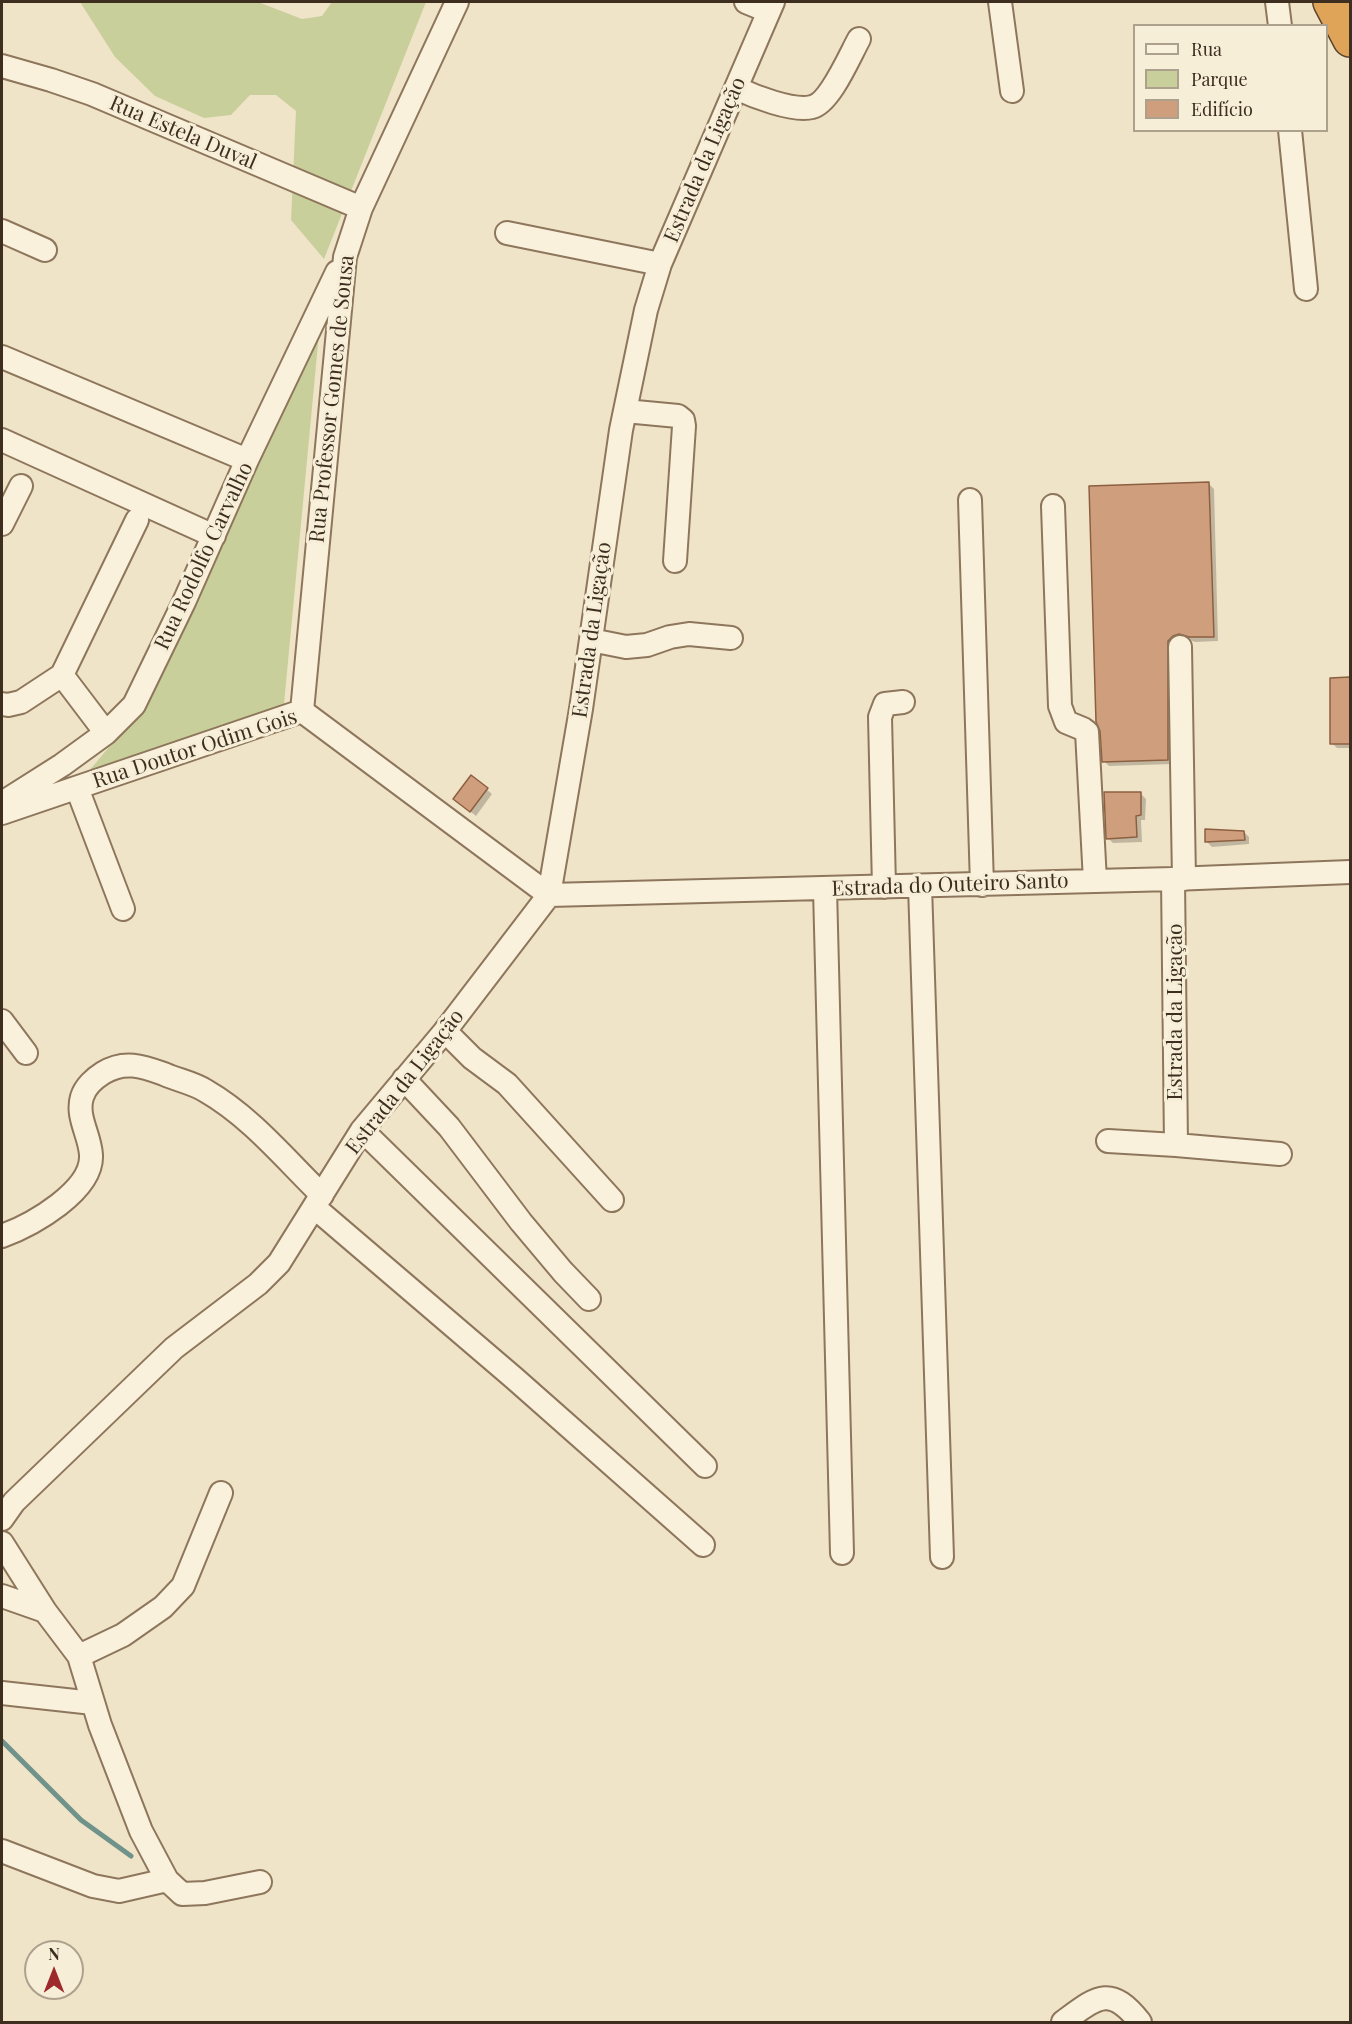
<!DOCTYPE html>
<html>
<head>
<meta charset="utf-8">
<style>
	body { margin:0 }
	#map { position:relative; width:1352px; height:2024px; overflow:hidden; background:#f0e4c8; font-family:"Playfair Display",serif }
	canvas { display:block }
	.frame { position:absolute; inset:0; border:3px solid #3d2e20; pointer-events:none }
	.legend { position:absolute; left:1133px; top:24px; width:195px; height:108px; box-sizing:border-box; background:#f7eed8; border:2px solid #ada18e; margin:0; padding:8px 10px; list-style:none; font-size:18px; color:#3d2e20 }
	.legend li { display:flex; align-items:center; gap:12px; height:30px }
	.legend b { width:30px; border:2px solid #ada18e }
	.north { position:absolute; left:24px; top:1940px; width:60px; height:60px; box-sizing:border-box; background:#f7eed8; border:2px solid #ada18e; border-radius:50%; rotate:0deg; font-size:16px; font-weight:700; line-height:24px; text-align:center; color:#3d2e20 }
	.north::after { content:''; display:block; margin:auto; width:21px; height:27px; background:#9e2a2b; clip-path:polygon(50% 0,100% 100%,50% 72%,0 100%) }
</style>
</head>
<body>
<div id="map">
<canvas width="1352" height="2024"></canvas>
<div class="frame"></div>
<ul class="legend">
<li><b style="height:8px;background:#faf1dc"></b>Rua</li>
<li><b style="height:16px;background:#c9cf9b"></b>Parque</li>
<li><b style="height:16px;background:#cf9f7d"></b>Edifício</li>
</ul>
<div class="north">N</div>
</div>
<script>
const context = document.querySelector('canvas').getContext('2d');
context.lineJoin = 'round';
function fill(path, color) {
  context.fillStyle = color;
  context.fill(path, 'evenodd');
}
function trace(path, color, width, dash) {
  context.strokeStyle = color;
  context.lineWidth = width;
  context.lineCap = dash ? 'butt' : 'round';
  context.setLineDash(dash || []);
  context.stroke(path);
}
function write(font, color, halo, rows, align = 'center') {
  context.font = font + ' "Playfair Display",serif';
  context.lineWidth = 6;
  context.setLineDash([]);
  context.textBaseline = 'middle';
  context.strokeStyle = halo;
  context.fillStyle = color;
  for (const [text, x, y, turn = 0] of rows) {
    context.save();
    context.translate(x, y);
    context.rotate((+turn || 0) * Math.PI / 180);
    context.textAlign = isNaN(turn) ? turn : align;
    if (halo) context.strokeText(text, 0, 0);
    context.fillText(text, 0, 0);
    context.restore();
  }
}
fill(new Path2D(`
	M 80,2 L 258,2 L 302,19 L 322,16 L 332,2 L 426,2 L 324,259 L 291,220 L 296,111 L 276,95 L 250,95 L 231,115 L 204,118 L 155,96 L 115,57 Z
	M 320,323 L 284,704 L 83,778 L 109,747 L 147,690 Z`), '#c9cf9b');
fill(new Path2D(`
	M 1209,484 L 1214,489 L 1218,641 L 1195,642 L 1185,638 L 1173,764 L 1109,766 L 1104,761 Z
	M 1331,679 L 1350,679 L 1350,748 L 1337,748 L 1332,743 Z
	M 472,777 L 492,794 L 476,816 L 460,803 Z
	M 1141,794 L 1146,799 L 1145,820 L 1141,820 L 1142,842 L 1113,843 L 1108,838 Z
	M 1244,832 L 1249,837 L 1249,844 L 1212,847 L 1207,842 Z`), '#0003');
trace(new Path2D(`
	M 2,1741 L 81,1820 L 131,1856`), '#6f938a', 5);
const building = new Path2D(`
	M 1209,482 L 1214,637 L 1189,637 L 1179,634 L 1173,636 L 1168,641 L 1168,760 L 1102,762 L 1100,731 L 1096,722 L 1089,486 Z
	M 1350,677 L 1350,744 L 1330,744 L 1330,678 Z
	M 471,775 L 488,788 L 470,812 L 453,799 Z
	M 1104,792 L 1141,792 L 1141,815 L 1136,816 L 1137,837 L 1106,839 Z
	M 1205,829 L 1244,831 L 1245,840 L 1205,842 Z`);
fill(building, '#cf9f7d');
trace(building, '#8d5f41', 1.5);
const minor = new Path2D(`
	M 746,2 L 768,11
	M 1000,2 L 1012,91
	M 1277,2 L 1280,26
	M 2,66 L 51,80 L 92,94 L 361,208
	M 736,88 C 753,96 793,112 812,107 C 830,103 850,55 859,39
	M 1290,130 L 1306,289
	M 2,231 L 45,250
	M 507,233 L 660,264
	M 2,357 L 247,460
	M 625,411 L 678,416 L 683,420 L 684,426 L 675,561
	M 2,440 L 214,536
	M 970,500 L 982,885
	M 1053,506 L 1060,706 L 1066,722 L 1083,729 L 1087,732 L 1095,881
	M 2,524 L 21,486
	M 591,640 L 626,647 L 647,645 L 670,637 L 689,634 L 731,638
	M 1180,647 L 1184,879
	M 62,675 L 106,733
	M 2,704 L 8,705 L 21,702 L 62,675 L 137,520
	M 302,711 L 345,257 L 361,208 L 457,2
	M 77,788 L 123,909
	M 2,803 L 62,765 L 106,733 L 134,705 L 184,602 L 247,460 L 337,272
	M 2,813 L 302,711 L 549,895
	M 1173,879 L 1176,1145
	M 920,886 L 942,1557
	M 884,887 L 880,717 L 885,704 L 903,702
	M 825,889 L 842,1553
	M 549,895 L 1173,879 L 1350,872
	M 2,1021 L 26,1053
	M 445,1031 L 472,1058 L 507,1084 L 612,1200
	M 404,1079 L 449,1127 L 521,1222 L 563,1272 L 589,1299
	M 362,1130 L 705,1466
	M 1108,1141 L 1176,1145 L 1280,1154
	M 314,1207 L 514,1378 L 703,1545
	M 2,1236 C 32,1225 93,1191 91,1155 C 90,1135 76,1117 82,1097 C 85,1087 95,1078 103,1073 C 124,1060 142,1066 164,1074 C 177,1080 194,1083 206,1091 C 251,1117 285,1159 322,1195
	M 2,1519 L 14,1502 L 174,1348 L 258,1284 L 279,1263 L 362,1130 L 445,1031 L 549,895 L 581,709 L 621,430 L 646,310 L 660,264 L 773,2
	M 2,1543 L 45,1611 L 79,1656 L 100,1725 L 141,1831 L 167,1880 L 182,1894 L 205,1893 L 260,1882
	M 2,1596 L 45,1611
	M 79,1656 L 123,1635 L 163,1607 L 183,1586 L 221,1493
	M 2,1693 L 93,1703
	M 2,1851 L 93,1886 L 119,1891 L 167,1880
	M 1063,2022 C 1097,1997 1110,1984 1140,2022`);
const highway = new Path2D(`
	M 1330,2 L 1350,40`);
trace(minor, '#8d765c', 26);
trace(highway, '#5b4430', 36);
trace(minor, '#faf1dc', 22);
trace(highway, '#e0a458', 33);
write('21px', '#3d2e20', '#f7eed8', [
	["Rua Estela Duval",183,133,23],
	["Estrada da Ligação",705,160,-67],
	["Rua Professor Gomes de Sousa",332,399,-84],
	["Rua Rodolfo Carvalho",204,556,-65],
	["Estrada da Ligação",592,630,-82],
	["Rua Doutor Odim Gois",195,749,-18],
	["Estrada do Outeiro Santo",950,885,-2],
	["Estrada da Ligação",1175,1012,-90],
	["Estrada da Ligação",405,1082,-52]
]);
</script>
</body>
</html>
